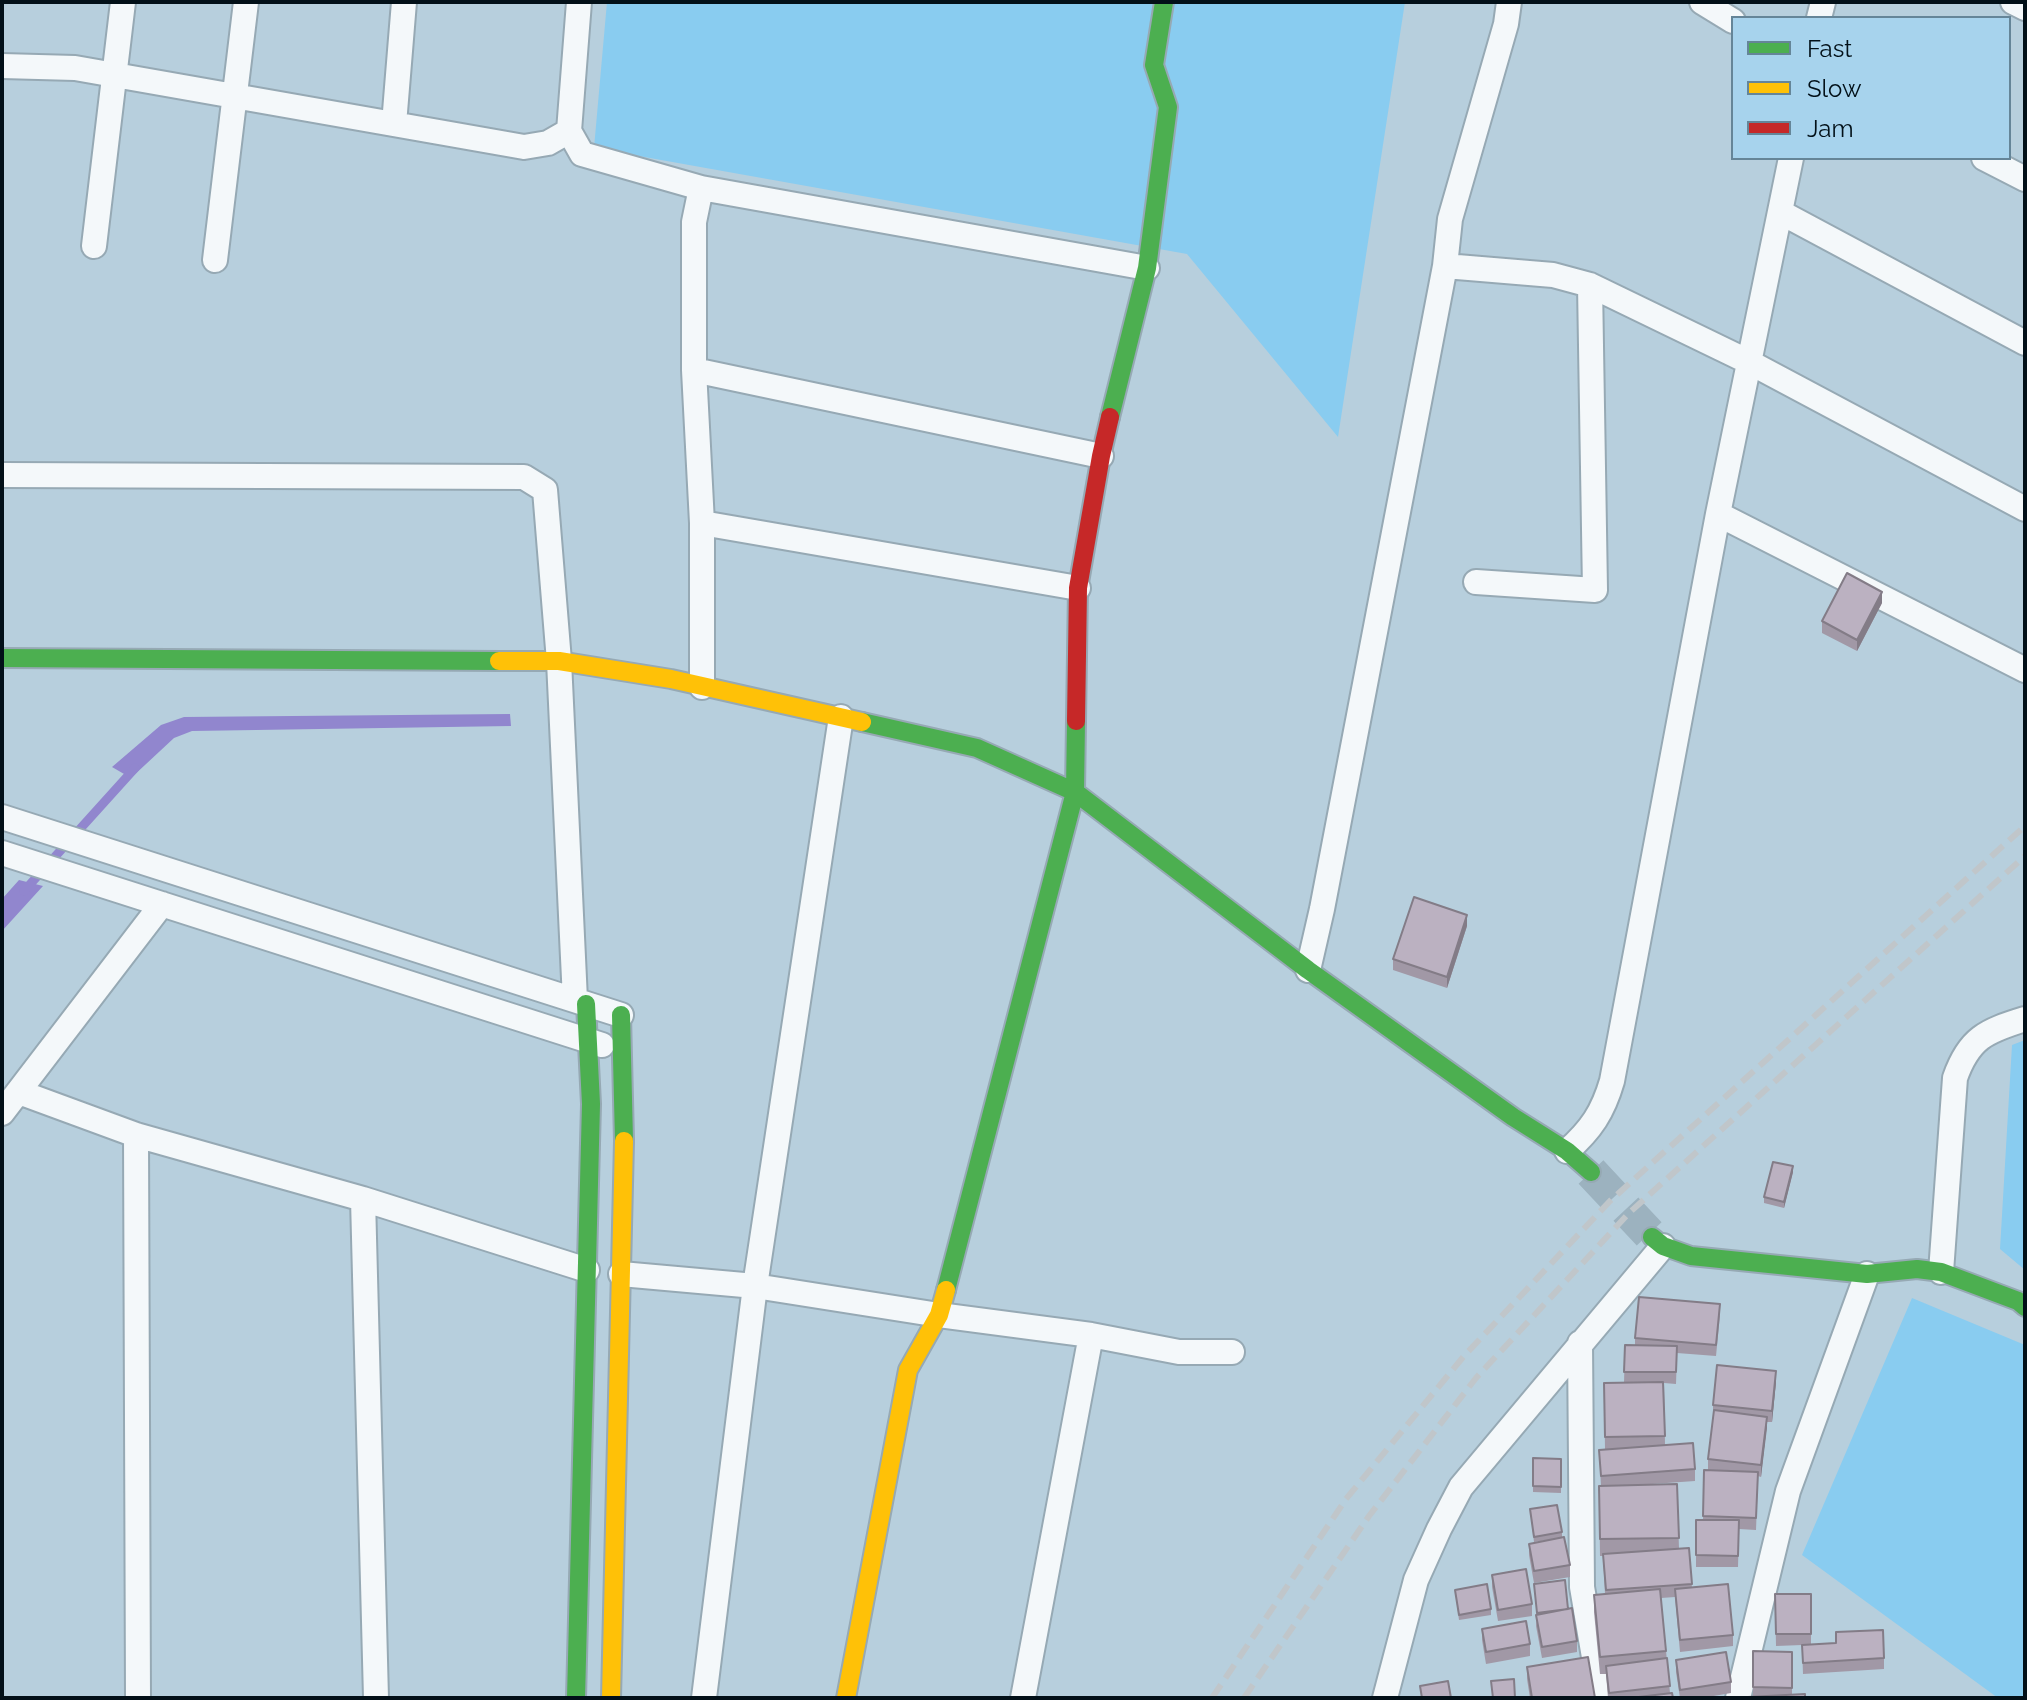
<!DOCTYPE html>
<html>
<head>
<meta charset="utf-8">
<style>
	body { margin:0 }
	#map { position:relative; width:2027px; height:1700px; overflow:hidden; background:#b7cfdd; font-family:Raleway,sans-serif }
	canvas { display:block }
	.frame { position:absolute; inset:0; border:4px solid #021018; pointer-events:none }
	.legend { position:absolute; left:1731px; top:16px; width:280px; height:144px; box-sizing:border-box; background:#a7d3ed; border:2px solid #658598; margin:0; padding:10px 14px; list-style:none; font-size:24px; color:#021018 }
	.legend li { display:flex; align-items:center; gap:16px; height:40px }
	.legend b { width:40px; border:2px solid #658598 }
</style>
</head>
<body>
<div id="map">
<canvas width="2027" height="1700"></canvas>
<div class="frame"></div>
<ul class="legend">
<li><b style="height:10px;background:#4caf50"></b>Fast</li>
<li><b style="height:10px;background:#ffc107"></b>Slow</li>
<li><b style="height:10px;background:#c62828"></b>Jam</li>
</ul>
</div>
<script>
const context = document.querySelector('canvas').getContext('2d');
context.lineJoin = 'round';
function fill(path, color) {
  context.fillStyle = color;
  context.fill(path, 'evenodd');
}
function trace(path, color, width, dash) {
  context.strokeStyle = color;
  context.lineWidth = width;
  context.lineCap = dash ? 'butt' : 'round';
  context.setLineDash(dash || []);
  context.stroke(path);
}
fill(new Path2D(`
	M 607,2 L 1405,2 L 1338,437 L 1187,254 L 594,148 Z
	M 2025,1040 L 2025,1270 L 2000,1249 L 2012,1045 Z
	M 1912,1298 L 2025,1345 L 2025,1698 L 1998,1698 L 1802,1555 Z`), '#89ccf0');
fill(new Path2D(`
	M 510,714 L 511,726 L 192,731 L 174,738 L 131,778 L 112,767 L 161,725 L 184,717 Z
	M 19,880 L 43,886 L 2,931 L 2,899 Z`), '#9186ce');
trace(new Path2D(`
	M 24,891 L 135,768`), '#9186ce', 9);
trace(new Path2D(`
	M 1591,1172 L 1652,1237`), '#9cb2bf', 34, [34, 17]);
const street = new Path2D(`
	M 1702,2 L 1733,21
	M 2013,2 L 2025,8
	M 1819,18 L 1823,2
	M 2,66 L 75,68 L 524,147 L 548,143 L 569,131 L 582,154 L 701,188 L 1147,268
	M 394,124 L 404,2
	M 569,131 L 579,2
	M 1984,158 L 2025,179
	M 701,188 L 694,222 L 694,370 L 702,523 L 702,687
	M 1780,212 L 2025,343
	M 94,246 L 123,2
	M 215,260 L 246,2
	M 1445,266 L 1553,275 L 1590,285 L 1749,362 L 2025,509
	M 694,370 L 1101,456
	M 2,475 L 524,477 L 545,490 L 559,661 L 575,1000
	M 1718,514 L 2025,670
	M 702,523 L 1078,588
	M 1476,582 L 1595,590 L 1590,285
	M 2,817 L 621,1015
	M 2,853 L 602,1045
	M 1308,970 L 1322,909 L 1445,266 L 1450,219 L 1506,24 L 1509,2
	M 19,1092 L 136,1135 L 363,1199 L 587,1270
	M 2,1113 L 162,904
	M 136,1135 L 138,1698
	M 1567,1151 C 1591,1130 1603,1112 1612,1081 L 1718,514 L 1791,158
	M 363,1199 L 376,1698
	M 1941,1272 L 1955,1078 C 1969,1038 1986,1031 2025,1019
	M 621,1274 L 755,1286 L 939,1315 L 1091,1335 L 1179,1352 L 1232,1352
	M 1580,1343 L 1582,1587 L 1601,1698
	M 704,1698 L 755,1286 L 841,717
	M 1023,1698 L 1091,1335
	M 1385,1698 L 1416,1580 L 1439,1529 L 1461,1487 L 1663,1246
	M 1738,1698 L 1788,1491 L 1867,1274`);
const fast = new Path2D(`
	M 1110,417 L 1147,268 L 1168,107 L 1154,65 L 1164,2
	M 2,658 L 499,661
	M 862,722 L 977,748 L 1075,792 L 1308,970 L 1513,1117 L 1567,1151 L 1591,1172
	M 621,1015 L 624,1141
	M 1652,1237 L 1663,1246 L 1691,1256 L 1867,1274 L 1917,1269 L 1941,1272 L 2018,1301 L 2025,1307
	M 946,1290 L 1075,792 L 1076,721
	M 576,1698 L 591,1104 L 586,1004`);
const slow = new Path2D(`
	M 499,661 L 559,661 L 671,679 L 862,722
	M 611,1698 L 624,1141
	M 846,1698 L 908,1370 L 939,1315 L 946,1290`);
const jam = new Path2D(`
	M 1076,721 L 1078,588 L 1101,456 L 1110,417`);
trace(street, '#96a9b4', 28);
trace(fast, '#96a9b4', 22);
trace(slow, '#96a9b4', 22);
trace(jam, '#96a9b4', 22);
trace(street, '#f4f8fa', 24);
trace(fast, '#4caf50', 18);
trace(slow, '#ffc107', 18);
trace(jam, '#c62828', 18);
trace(new Path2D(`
	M 1212,1698 L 1346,1499 L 1464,1356 L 1610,1201 L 2025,826
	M 1244,1698 L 1369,1516 L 1476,1378 L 1629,1213 L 2025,856`), '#c0c6ca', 6, [16, 8]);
fill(new Path2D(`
	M 1882,603 L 1857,651 L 1822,633 L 1822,621 Z
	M 1467,926 L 1447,988 L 1393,970 L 1393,959 Z
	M 1793,1172 L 1784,1208 L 1764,1203 L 1764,1197 Z
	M 1720,1315 L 1716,1356 L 1677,1353 L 1676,1384 L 1664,1383 L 1665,1445 L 1695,1469 L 1695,1481 L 1638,1485 L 1677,1484 L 1679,1549 L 1689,1548 L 1692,1588 L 1733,1635 L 1733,1646 L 1680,1652 L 1675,1597 L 1661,1598 L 1670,1693 L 1673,1698 L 1608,1698 L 1606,1674 L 1600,1674 L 1594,1612 L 1594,1595 L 1605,1594 L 1603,1556 L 1600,1556 L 1599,1486 L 1601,1486 L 1599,1450 L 1623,1449 L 1605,1449 L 1604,1383 L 1624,1383 L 1625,1345 L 1635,1345 L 1635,1338 Z
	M 1776,1382 L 1772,1422 L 1767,1422 L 1761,1477 L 1758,1476 L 1756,1530 L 1739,1529 L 1738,1567 L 1696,1567 L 1696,1520 L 1703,1520 L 1704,1470 L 1708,1470 L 1708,1459 L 1713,1417 L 1713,1405 Z
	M 1533,1458 L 1561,1459 L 1561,1493 L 1533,1492 Z
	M 1530,1509 L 1562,1532 L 1562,1538 L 1534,1542 Z
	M 1529,1544 L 1570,1565 L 1570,1577 L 1534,1583 L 1529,1555 Z
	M 1492,1575 L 1532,1604 L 1532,1616 L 1498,1621 L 1492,1587 Z
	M 1534,1584 L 1568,1609 L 1577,1641 L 1577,1652 L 1542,1658 L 1536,1626 L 1537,1615 Z
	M 1455,1590 L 1491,1609 L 1491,1615 L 1459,1620 Z
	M 1775,1594 L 1811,1594 L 1811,1644 L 1884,1658 L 1884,1669 L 1803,1674 L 1802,1645 L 1776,1646 Z
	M 1482,1629 L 1530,1644 L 1530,1656 L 1486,1664 L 1482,1640 Z
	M 1753,1651 L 1792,1652 L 1792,1695 L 1753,1697 Z
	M 1676,1660 L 1731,1682 L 1731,1693 L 1702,1698 L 1680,1698 L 1676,1672 Z
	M 1527,1667 L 1595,1698 L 1530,1698 L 1527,1679 Z`), '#a198a6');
fill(new Path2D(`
	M 1882,592 L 1882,603 L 1857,651 L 1857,640 Z
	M 1467,915 L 1467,926 L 1447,988 L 1447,977 Z
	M 1793,1166 L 1793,1172 L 1784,1208 L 1784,1202 Z
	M 1776,1371 L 1776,1382 L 1772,1422 L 1772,1411 Z
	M 1767,1417 L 1767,1428 L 1761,1477 L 1761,1465 Z`), '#837c87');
const building = new Path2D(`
	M 1847,573 L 1882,592 L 1857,640 L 1822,621 Z
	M 1414,897 L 1467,915 L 1447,977 L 1393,959 Z
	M 1773,1162 L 1793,1166 L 1784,1202 L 1764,1197 Z
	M 1639,1297 L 1720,1304 L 1716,1345 L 1635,1338 Z
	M 1625,1345 L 1677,1346 L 1676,1372 L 1624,1372 Z
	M 1717,1365 L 1776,1371 L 1772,1411 L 1713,1405 Z
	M 1663,1382 L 1665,1436 L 1605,1437 L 1604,1383 Z
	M 1714,1410 L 1767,1417 L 1761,1465 L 1708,1459 Z
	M 1693,1443 L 1695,1469 L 1601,1476 L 1599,1450 Z
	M 1533,1458 L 1561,1459 L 1561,1487 L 1533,1486 Z
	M 1704,1470 L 1758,1472 L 1756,1518 L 1703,1516 Z
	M 1677,1484 L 1679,1538 L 1600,1539 L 1599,1486 Z
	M 1557,1505 L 1562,1532 L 1534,1537 L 1530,1509 Z
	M 1696,1520 L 1739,1520 L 1738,1556 L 1696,1555 Z
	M 1564,1537 L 1570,1565 L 1534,1571 L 1529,1544 Z
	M 1689,1548 L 1692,1584 L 1606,1590 L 1603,1554 Z
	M 1526,1569 L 1532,1604 L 1498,1610 L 1492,1575 Z
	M 1565,1580 L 1568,1609 L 1537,1613 L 1534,1584 Z
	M 1487,1584 L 1491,1609 L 1459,1615 L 1455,1590 Z
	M 1728,1584 L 1733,1635 L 1680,1640 L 1675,1589 Z
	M 1660,1589 L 1666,1651 L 1600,1657 L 1594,1595 Z
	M 1775,1594 L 1811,1594 L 1811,1634 L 1776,1634 Z
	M 1572,1608 L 1577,1641 L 1542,1647 L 1536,1615 Z
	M 1526,1621 L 1530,1644 L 1486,1652 L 1482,1629 Z
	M 1883,1630 L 1884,1658 L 1803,1663 L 1802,1645 L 1836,1643 L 1836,1632 Z
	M 1753,1651 L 1792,1652 L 1792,1688 L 1753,1687 Z
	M 1726,1652 L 1731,1682 L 1680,1690 L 1676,1660 Z
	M 1588,1657 L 1595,1698 L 1532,1698 L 1527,1667 Z
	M 1667,1658 L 1670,1686 L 1609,1693 L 1606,1666 Z
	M 1514,1679 L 1515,1698 L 1493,1698 L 1491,1681 Z
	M 1448,1681 L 1451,1698 L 1422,1698 L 1420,1686 Z
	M 1672,1693 L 1673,1698 L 1630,1698 Z
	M 1805,1694 L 1805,1698 L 1748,1698 L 1748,1697 Z`);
fill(building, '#bbb1c1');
trace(building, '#837c87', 2);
</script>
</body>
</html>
